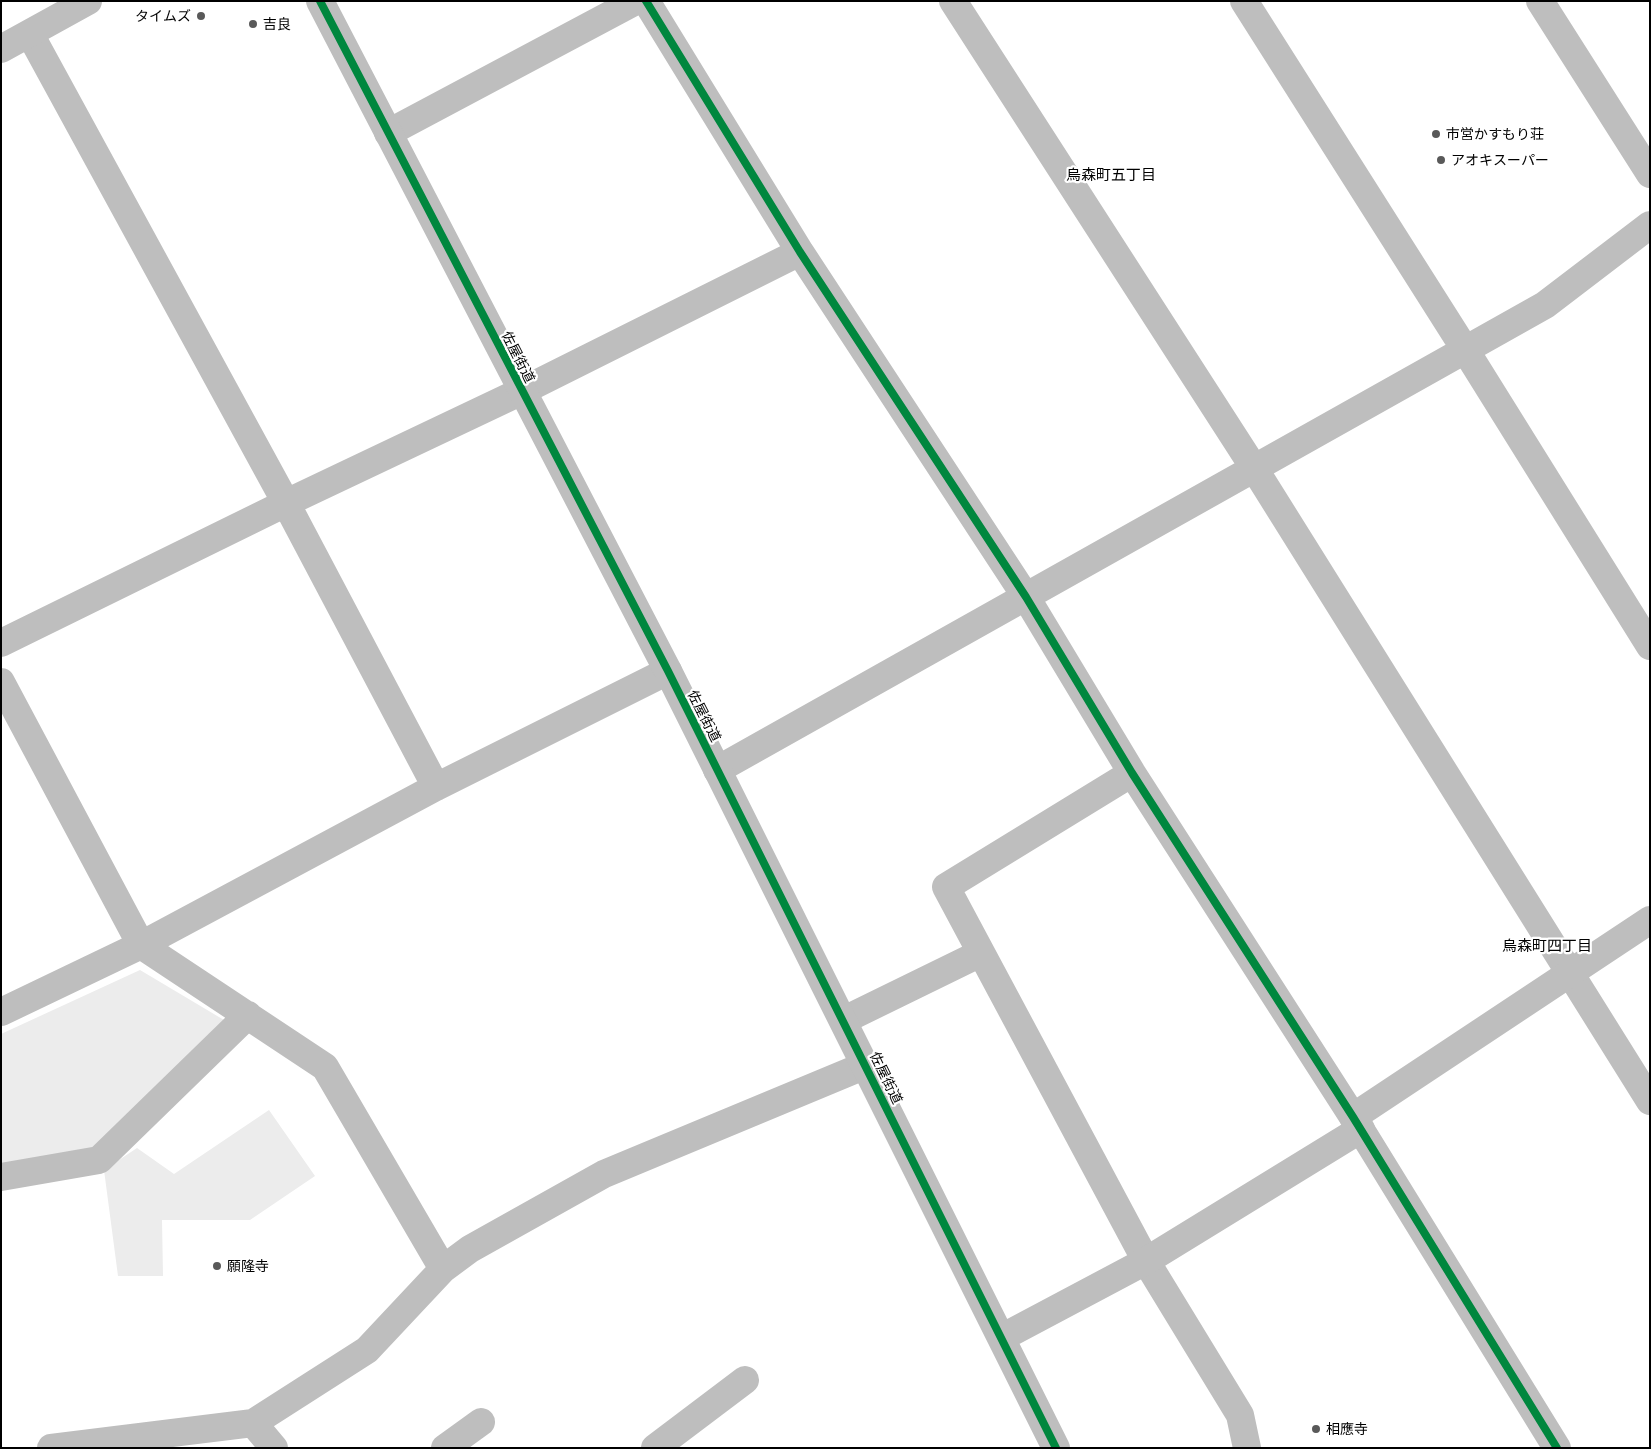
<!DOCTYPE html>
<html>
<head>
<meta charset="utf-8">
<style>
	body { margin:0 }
	#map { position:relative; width:1651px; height:1449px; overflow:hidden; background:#fff; font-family:Ubuntu,sans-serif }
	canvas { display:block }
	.frame { position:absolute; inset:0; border:2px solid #000; pointer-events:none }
</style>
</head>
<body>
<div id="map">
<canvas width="1651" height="1449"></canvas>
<div class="frame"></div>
</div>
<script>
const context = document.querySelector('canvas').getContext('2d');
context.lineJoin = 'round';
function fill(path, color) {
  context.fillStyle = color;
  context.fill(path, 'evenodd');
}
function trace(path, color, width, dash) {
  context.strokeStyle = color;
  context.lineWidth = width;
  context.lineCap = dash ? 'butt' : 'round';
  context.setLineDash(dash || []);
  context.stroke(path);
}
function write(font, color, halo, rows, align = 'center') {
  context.font = font + ' Ubuntu,"Noto Sans JP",sans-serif';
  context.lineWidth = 4.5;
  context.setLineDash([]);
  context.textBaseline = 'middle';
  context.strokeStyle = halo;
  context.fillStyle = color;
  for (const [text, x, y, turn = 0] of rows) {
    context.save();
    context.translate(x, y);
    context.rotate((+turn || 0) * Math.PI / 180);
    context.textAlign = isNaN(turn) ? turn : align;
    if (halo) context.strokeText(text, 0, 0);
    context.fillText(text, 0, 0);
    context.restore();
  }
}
fill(new Path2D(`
	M 140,970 L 229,1023 L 91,1150 L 1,1167 L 1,1034 Z
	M 269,1110 L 315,1176 L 250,1220 L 162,1220 L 163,1276 L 118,1276 L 104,1170 L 137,1148 L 174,1174 Z`), '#ececec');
trace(new Path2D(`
	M 646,1 L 800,252 L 1026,597 L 1132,773 L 1353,1117 L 1557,1448
	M 953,1 L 1254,468 L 1650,1101
	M 1244,1 L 1466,351 L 1650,646
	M 1540,1 L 1650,174
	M 30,34 L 286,503 L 436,787
	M 388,133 L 636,1
	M 1,643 L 286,503 L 522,391 L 800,252
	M 1,682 L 141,945 L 325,1067 L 443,1269
	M 717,770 L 1545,305 L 1650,225
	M 1132,773 L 946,887 L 1146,1261 L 1240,1415 L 1247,1448
	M 1,1012 L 141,945 L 436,787 L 668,671
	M 844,1020 L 981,953
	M 1,1177 L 99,1160 L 248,1015
	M 253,1423 L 274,1448
	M 51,1448 L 253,1423 L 367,1350 L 443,1269 L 470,1249 L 604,1174 L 866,1065
	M 445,1448 L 481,1422
	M 655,1448 L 745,1380`), '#bebebe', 28);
trace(new Path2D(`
	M 320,1 L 668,671 L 1056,1448
	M 1,49 L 88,1
	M 1353,1117 L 1650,920
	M 1001,1338 L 1146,1261 L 1361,1129`), '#bebebe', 28);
trace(new Path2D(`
	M 320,1 L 668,671 L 1056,1448
	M 646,1 L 800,252 L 1026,597 L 1132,773 L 1353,1117 L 1557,1448`), '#00873e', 8);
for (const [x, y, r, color] of [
	[201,16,5,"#595959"],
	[253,24,5,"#595959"],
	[1436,134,5,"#595959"],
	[1441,160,5,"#595959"],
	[217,1266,5,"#595959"],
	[1316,1429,5,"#595959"]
]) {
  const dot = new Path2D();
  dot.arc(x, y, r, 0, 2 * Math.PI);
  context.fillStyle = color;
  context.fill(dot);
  trace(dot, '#fff', 2);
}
write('14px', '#000', '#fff', [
	["タイムズ",191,16,"right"],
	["吉良",263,24],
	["市営かすもり荘",1446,134],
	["アオキスーパー",1451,160],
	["願隆寺",227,1266],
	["相應寺",1326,1429]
], 'left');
write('14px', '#000', '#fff', [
	["佐屋街道",518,357,63],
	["佐屋街道",704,716,63],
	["佐屋街道",886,1078,64]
]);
write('15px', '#000', '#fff', [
	["烏森町五丁目",1111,175],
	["烏森町四丁目",1547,946]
]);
</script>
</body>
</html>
